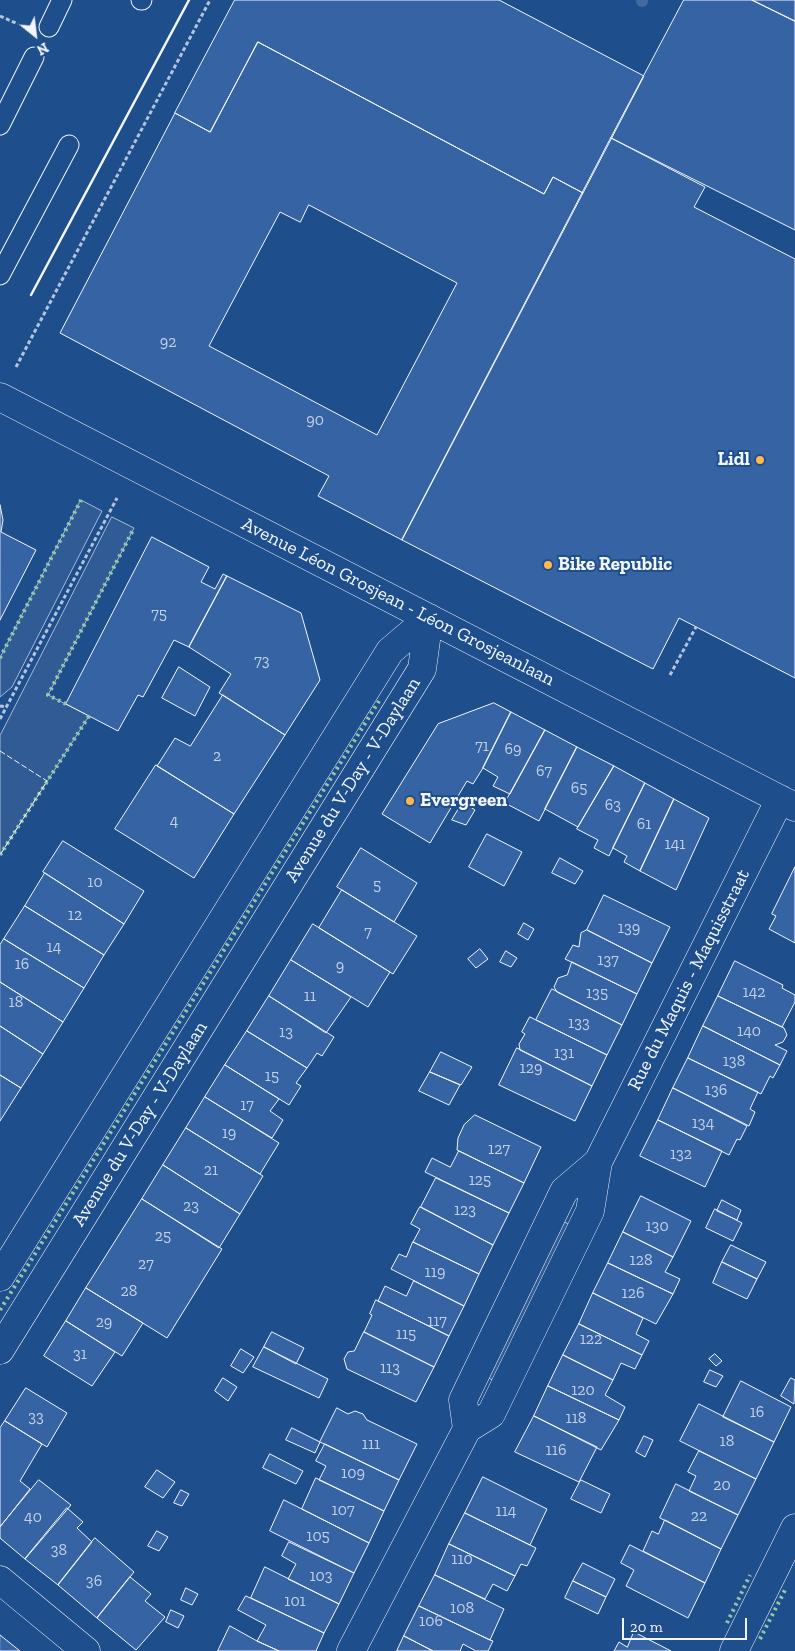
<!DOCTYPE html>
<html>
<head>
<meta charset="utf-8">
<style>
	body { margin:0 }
	#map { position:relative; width:795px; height:1651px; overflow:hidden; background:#1f4e8c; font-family:"Zilla Slab",serif }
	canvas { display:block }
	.north { position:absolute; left:10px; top:10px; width:50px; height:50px; -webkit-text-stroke:4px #1f4e8c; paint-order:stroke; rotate:151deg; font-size:14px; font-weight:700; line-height:20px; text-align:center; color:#f2f6ff }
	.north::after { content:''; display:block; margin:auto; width:18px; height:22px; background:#f2f6ff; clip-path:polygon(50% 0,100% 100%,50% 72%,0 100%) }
	.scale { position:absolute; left:622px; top:1618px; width:125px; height:22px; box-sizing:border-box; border:2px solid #f2f6ff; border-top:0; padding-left:6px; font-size:15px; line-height:18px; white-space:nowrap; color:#f2f6ff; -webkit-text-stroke:4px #1f4e8c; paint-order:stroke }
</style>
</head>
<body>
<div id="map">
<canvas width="795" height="1651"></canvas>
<div class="north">N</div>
<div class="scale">20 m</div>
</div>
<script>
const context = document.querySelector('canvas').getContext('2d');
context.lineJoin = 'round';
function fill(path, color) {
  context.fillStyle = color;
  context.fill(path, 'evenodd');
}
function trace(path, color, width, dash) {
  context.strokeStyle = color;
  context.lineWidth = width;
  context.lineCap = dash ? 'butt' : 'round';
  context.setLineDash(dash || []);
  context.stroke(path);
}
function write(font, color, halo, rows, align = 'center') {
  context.font = font + ' "Zilla Slab",serif';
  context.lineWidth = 4;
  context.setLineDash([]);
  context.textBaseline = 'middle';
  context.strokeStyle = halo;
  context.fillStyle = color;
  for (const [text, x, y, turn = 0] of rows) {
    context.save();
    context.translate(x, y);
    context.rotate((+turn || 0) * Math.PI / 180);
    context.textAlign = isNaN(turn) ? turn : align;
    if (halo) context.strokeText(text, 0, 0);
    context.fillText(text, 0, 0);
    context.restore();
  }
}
const green = new Path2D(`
	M 81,500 L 102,511 L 12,687 L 0,697 L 0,658 Z
	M 112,517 L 134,528 L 48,695 L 89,716 L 0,855 L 0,736 Z
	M 560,1220 L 571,1225 L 494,1381 L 484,1375 Z`);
fill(green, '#305b95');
trace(green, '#a8bbd7', 1);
trace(new Path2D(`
	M 642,1 L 642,0`), '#446ba0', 12);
const building = new Path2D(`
	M 235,0 L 499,0 L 644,76 L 583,193 L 553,177 L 544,194 L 258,42 L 210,132 L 175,113 Z
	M 684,0 L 752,0 L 795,21 L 795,230 L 611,138 Z
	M 752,0 L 795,0 L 795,21 Z
	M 258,42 L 544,194 L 553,177 L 583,193 L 402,540 L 318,496 L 329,476 L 60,333 L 175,113 L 210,132 ZM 309,205 L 457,283 L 377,435 L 209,346 L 280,212 L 300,222 Z
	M 611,138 L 705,187 L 694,207 L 795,259 L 795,678 L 679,618 L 653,669 L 402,540 Z
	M 0,505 L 3,520 L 1,532 L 36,550 L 0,620 Z
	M 152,537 L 209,567 L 201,582 L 215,589 L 223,574 L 227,576 L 189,647 L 174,640 L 143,697 L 138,695 L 118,731 L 66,704 Z
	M 227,576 L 301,613 L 320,680 L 285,735 L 219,693 L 231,674 L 189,647 Z
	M 179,667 L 210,687 L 195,716 L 162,698 Z
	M 223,695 L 285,735 L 234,814 L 157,766 L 175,738 L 190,746 Z
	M 494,703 L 511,712 L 483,768 L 473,784 L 467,781 L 430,843 L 382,814 L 438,724 Z
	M 511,712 L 545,730 L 510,794 L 493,786 L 498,777 L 483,768 Z
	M 545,730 L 577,747 L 539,821 L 505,803 Z
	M 577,747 L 614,766 L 578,827 L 545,809 Z
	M 156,765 L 234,814 L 194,878 L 115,829 Z
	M 614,766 L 645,783 L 609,856 L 594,848 L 598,840 L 577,829 Z
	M 645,783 L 674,799 L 640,871 L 624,862 L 627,856 L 613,848 Z
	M 674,799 L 709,818 L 676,890 L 640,871 Z
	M 463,802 L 475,810 L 466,825 L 452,820 Z
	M 487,834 L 522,852 L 504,886 L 469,867 Z
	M 63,841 L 144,891 L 124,924 L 43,872 Z
	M 361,848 L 417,883 L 394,922 L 337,887 Z
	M 560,858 L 583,871 L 575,884 L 552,873 Z
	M 795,867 L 795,943 L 769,929 L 776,916 L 772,914 Z
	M 45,873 L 124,924 L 104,955 L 25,906 Z
	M 342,890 L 417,936 L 393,974 L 319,928 Z
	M 604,895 L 670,927 L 652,963 L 587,930 Z
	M 25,906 L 104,955 L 84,988 L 4,939 Z
	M 524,923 L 534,929 L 528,940 L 518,934 Z
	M 313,924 L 390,972 L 368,1007 L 291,960 Z
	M 587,930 L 652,963 L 637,994 L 565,959 L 573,945 L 579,947 L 581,933 Z
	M 4,939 L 84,988 L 63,1022 L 0,982 L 0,945 Z
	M 480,949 L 488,959 L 476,968 L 468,959 Z
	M 506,951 L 517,958 L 511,967 L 500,962 Z
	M 291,960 L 351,997 L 326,1033 L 269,996 Z
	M 735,961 L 783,985 L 782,988 L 795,995 L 795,1002 L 782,1027 L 718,996 Z
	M 572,962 L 637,994 L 622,1025 L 557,992 L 554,987 L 558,978 L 567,975 Z
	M 0,982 L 63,1022 L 43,1054 L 0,1026 Z
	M 552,989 L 622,1025 L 607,1055 L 536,1020 Z
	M 269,996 L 334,1037 L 322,1056 L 317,1053 L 307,1068 L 247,1031 Z
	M 718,996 L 784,1028 L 787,1035 L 783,1042 L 775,1045 L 787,1051 L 780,1065 L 703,1026 Z
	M 530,1017 L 607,1055 L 592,1086 L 520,1050 L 519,1044 L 525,1034 L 522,1032 Z
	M 0,1026 L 43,1054 L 21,1088 L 0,1075 Z
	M 703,1026 L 780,1065 L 773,1078 L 770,1076 L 761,1094 L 688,1058 Z
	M 247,1031 L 307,1068 L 296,1083 L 301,1086 L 289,1105 L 225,1065 Z
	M 517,1048 L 592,1086 L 575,1121 L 499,1085 Z
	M 441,1052 L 472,1067 L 461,1085 L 430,1072 Z
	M 688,1058 L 758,1092 L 750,1109 L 755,1112 L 749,1126 L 673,1088 Z
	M 225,1065 L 279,1099 L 270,1111 L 283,1120 L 272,1138 L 205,1097 Z
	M 430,1072 L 460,1085 L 449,1105 L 419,1091 Z
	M 0,1075 L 21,1088 L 0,1121 Z
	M 673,1088 L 747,1126 L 740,1140 L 737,1139 L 729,1155 L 658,1120 Z
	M 205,1097 L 279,1143 L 260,1174 L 186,1128 Z
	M 475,1115 L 541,1147 L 524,1183 L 457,1150 L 458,1138 L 464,1125 Z
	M 658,1120 L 722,1151 L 705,1187 L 640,1156 Z
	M 186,1128 L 263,1176 L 240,1214 L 163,1165 Z
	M 459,1151 L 524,1183 L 509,1213 L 425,1172 L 432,1158 L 450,1167 Z
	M 163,1165 L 240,1214 L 219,1248 L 142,1199 Z
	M 436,1178 L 509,1213 L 493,1245 L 421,1207 Z
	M 641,1196 L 691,1221 L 673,1257 L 623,1232 Z
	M 142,1199 L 222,1249 L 167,1338 L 86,1288 Z
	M 722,1200 L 741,1210 L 737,1220 L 717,1211 Z
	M 420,1207 L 493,1245 L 479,1274 L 413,1242 L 420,1229 L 411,1224 Z
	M 715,1209 L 742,1223 L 733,1241 L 706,1228 Z
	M 623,1232 L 673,1257 L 665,1272 L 680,1279 L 673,1294 L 608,1263 Z
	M 413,1242 L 479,1274 L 464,1306 L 391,1269 L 399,1254 L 406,1257 Z
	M 731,1245 L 766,1262 L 757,1279 L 722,1262 Z
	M 722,1262 L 757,1279 L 747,1299 L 713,1283 Z
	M 608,1263 L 673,1294 L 656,1324 L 593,1293 Z
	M 414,1281 L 464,1306 L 449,1336 L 378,1301 L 385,1286 L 406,1296 Z
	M 86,1288 L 143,1323 L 122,1356 L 66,1321 Z
	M 593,1293 L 643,1318 L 636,1334 L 649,1341 L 642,1355 L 579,1324 Z
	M 376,1300 L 449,1336 L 434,1367 L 364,1332 L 372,1315 L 370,1314 Z
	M 66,1321 L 115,1352 L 92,1386 L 44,1356 Z
	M 579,1324 L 642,1355 L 635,1369 L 621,1363 L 613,1380 L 563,1355 Z
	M 272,1332 L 304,1348 L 296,1364 L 264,1347 Z
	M 364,1332 L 434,1367 L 416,1402 L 347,1369 L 344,1359 L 348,1352 L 354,1351 Z
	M 264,1347 L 328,1379 L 319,1398 L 253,1367 Z
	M 241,1349 L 254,1357 L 243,1373 L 231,1366 Z
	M 715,1354 L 722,1361 L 716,1366 L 709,1359 Z
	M 563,1355 L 613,1380 L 605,1395 L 625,1407 L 619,1420 L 548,1386 Z
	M 710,1370 L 723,1376 L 716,1387 L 704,1382 Z
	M 223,1378 L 237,1387 L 228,1401 L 215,1391 Z
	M 791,1378 L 795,1380 L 794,1404 L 781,1396 Z
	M 741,1381 L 791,1407 L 774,1442 L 723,1417 Z
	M 548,1386 L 619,1420 L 601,1450 L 534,1416 Z
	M 26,1388 L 67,1413 L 47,1447 L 5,1421 Z
	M 699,1404 L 774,1442 L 756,1479 L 680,1441 Z
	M 337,1408 L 348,1414 L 355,1411 L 363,1414 L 367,1420 L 417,1444 L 399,1480 L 320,1442 Z
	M 534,1416 L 597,1447 L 579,1482 L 515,1452 Z
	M 5,1421 L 42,1444 L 20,1481 L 30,1489 L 0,1527 L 0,1428 Z
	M 292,1428 L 320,1442 L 315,1453 L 286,1440 Z
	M 644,1436 L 653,1440 L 645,1457 L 636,1452 Z
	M 325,1444 L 399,1480 L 384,1511 L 319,1480 L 326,1466 L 316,1461 Z
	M 699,1451 L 756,1479 L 738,1515 L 689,1491 L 696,1476 L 688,1472 Z
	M 270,1454 L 303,1471 L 296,1484 L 263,1468 Z
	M 157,1470 L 175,1482 L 163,1498 L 145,1487 Z
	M 483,1477 L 547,1509 L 530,1545 L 465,1513 Z
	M 316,1478 L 384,1511 L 369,1543 L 302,1509 Z
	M 39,1480 L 71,1505 L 25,1559 L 0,1538 L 0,1527 Z
	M 581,1480 L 610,1494 L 601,1513 L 571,1499 Z
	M 676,1484 L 738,1515 L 721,1549 L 660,1518 Z
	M 181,1490 L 189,1494 L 182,1506 L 174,1503 Z
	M 284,1500 L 369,1543 L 354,1573 L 270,1531 Z
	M 67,1508 L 83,1522 L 77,1528 L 92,1542 L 58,1585 L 25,1559 Z
	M 465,1513 L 536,1548 L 527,1566 L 521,1564 L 515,1576 L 449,1544 Z
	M 665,1520 L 721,1549 L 705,1583 L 643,1551 L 652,1531 L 658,1534 Z
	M 157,1531 L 168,1537 L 159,1551 L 148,1546 Z
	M 95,1538 L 134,1572 L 97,1618 L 58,1585 Z
	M 289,1542 L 354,1573 L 339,1604 L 288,1579 L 296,1564 L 282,1556 Z
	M 449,1544 L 515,1576 L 507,1591 L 493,1584 L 485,1599 L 435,1575 Z
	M 630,1545 L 705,1583 L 688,1618 L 626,1586 L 634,1570 L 621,1563 Z
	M 583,1563 L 615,1579 L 606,1597 L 573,1581 Z
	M 265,1567 L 339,1604 L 324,1633 L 251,1598 Z
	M 435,1575 L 504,1609 L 490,1640 L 419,1606 Z
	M 130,1577 L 151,1594 L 145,1601 L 165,1617 L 136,1650 L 97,1618 Z
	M 573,1581 L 606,1597 L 598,1614 L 565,1598 Z
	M 186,1588 L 198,1594 L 192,1605 L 181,1600 Z
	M 246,1596 L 324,1633 L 316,1651 L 279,1651 L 257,1641 L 266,1625 L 238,1610 Z
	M 419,1606 L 490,1640 L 493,1641 L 488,1651 L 476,1651 L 463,1644 L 460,1651 L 433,1651 L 404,1636 Z
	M 171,1610 L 184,1616 L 178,1628 L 166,1622 Z
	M 230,1626 L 257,1641 L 279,1651 L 218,1651 Z
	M 634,1632 L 671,1651 L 614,1651 L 619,1642 L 627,1647 Z
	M 0,1635 L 20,1651 L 0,1651 Z
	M 404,1636 L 433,1651 L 397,1651 Z`);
fill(building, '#3563a3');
trace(building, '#f2f6ff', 1);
const service = new Path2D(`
	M 141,0 L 142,0
	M 49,27 L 62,0
	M 0,125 L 34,57
	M 0,275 L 69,145`);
const minor = new Path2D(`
	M 0,397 L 795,807
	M 0,1277 L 390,651 L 429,618
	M 0,1350 L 422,669 L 429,618
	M 467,1429 L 463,1400 L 564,1191 L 598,1162
	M 0,1580 L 86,1651
	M 351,1651 L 467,1429 L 491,1414 L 590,1211 L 598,1162 L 780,799
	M 734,1651 L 795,1528`);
trace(service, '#f2f6ff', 21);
trace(minor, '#f2f6ff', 29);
trace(new Path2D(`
	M 0,16 L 18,24
	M 16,367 L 210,0
	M 670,675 L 696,627
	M 0,706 L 7,707
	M 0,719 L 117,498`), '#b3c4dc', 3, [4, 2.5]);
trace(service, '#1f4e8c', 19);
trace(minor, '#1f4e8c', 28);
trace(new Path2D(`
	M 0,658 L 81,500
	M 66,704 L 48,695 L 134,528
	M 0,855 L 89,716
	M 0,1310 L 379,701
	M 727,1623 L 750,1575
	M 760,1639 L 785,1590`), '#97c8a6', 4, [2.5, 4]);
trace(new Path2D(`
	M 0,751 L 47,781 L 0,855`), '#f2f6ff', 1, [6, 2.5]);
trace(new Path2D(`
	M 31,295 L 189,0`), '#f2f6ff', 2.5);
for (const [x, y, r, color] of [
	[760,460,5,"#ffb74d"],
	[548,565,5,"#ffb74d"],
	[410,801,5,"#ffb74d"]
]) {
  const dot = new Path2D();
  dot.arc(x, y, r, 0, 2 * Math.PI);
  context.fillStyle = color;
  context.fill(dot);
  trace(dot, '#1f4e8c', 2);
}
write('16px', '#c3d1e8', null, [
	["92",168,342],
	["90",315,420],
	["75",159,614],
	["73",262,661],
	["71",482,746],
	["69",513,749],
	["2",217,756],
	["67",544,771],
	["65",579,788],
	["63",613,805],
	["4",174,821],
	["61",644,824],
	["141",675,844],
	["10",95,882],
	["5",377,885],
	["12",75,915],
	["139",629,928],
	["7",368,932],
	["14",54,947],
	["137",608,960],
	["16",22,964],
	["9",340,966],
	["142",754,992],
	["135",597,993],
	["11",310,996],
	["18",16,1002],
	["133",579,1023],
	["140",749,1031],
	["13",286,1032],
	["131",564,1053],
	["138",734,1061],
	["129",531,1068],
	["15",272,1076],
	["136",716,1090],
	["17",247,1105],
	["134",703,1123],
	["19",229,1133],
	["127",499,1149],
	["132",681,1154],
	["21",211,1170],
	["125",480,1180],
	["23",191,1206],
	["123",465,1210],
	["130",657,1226],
	["25",163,1236],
	["128",641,1260],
	["27",146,1264],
	["119",435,1272],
	["28",129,1291],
	["126",633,1293],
	["117",437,1321],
	["29",104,1322],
	["115",406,1334],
	["122",591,1339],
	["31",80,1354],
	["113",390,1368],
	["120",583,1390],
	["16",757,1412],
	["33",36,1417],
	["118",576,1418],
	["18",727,1441],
	["111",371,1444],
	["116",556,1450],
	["109",353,1473],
	["20",722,1485],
	["107",343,1510],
	["114",506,1511],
	["22",699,1516],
	["40",33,1517],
	["105",318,1536],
	["38",59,1550],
	["110",462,1559],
	["103",321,1576],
	["36",94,1581],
	["101",295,1601],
	["108",462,1608],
	["106",431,1621]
]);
write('bold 19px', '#f2f6ff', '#1f4e8c', [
	["Lidl",750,460,"right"],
	["Bike Republic",558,565],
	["Evergreen",420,801]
], 'left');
write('19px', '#f2f6ff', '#1f4e8c', [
	["Avenue Léon Grosjean - Léon Grosjeanlaan",398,602,27],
	["Avenue du V-Day - V-Daylaan",353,780,-58],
	["Rue du Maquis - Maquisstraat",689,980,-63],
	["Avenue du V-Day - V-Daylaan",140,1124,-58]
]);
</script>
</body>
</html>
